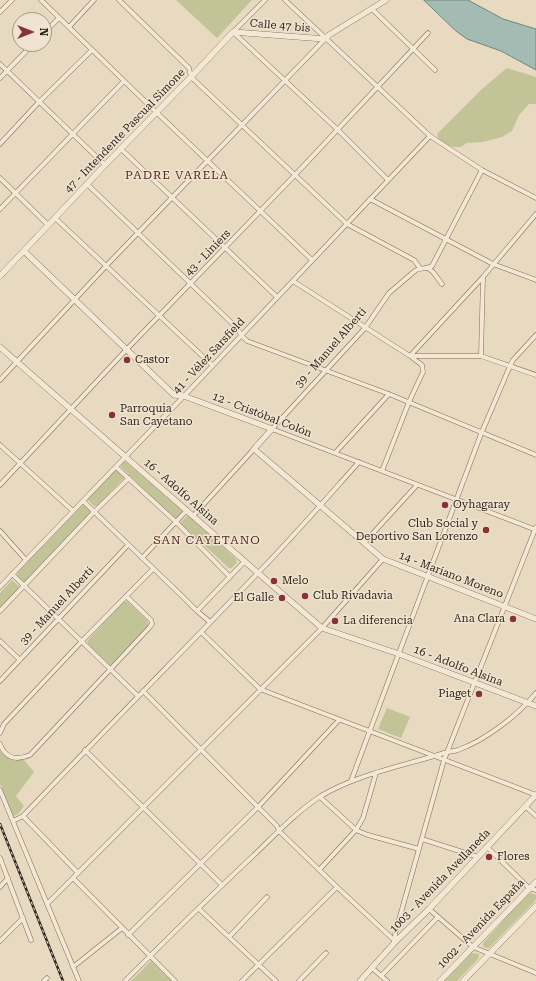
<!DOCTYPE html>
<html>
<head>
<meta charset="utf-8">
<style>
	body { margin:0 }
	#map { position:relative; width:536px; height:981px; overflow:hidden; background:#e8d9c1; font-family:"Roboto Serif",serif }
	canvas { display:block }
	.north { position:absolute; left:12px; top:12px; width:40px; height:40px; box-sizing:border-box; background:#f0e4d0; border:1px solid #a39888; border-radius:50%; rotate:90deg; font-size:11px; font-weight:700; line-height:16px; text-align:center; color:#30251d }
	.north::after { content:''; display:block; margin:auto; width:14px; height:18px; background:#873239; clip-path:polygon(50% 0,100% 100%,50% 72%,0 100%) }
</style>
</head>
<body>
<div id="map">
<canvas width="536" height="981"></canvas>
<div class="north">N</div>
</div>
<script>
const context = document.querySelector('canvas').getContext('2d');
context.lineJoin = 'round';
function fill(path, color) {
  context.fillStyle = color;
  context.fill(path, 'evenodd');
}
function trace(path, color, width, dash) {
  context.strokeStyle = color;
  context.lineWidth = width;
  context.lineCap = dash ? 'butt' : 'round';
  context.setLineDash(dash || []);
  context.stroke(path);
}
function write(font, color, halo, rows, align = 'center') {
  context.font = font + ' "Roboto Serif",serif';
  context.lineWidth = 3;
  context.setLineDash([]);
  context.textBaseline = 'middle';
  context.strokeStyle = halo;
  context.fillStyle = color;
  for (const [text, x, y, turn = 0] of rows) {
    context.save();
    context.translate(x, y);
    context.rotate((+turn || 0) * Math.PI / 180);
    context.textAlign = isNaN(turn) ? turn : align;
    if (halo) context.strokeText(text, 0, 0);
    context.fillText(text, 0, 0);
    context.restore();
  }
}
fill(new Path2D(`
	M 176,0 L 252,0 L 217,38 Z
	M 507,68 L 536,77 L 536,104 L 529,104 L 519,115 L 512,131 L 502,137 L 483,142 L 467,143 L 461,147 L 452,147 L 439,140 L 437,134 L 482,89 Z
	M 124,462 L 126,462 L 182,510 L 182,512 L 177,518 L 174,518 L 121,467 L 121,465 Z
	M 116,469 L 125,477 L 124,478 L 97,506 L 94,506 L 88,500 L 88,498 Z
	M 83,505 L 85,505 L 91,512 L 25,582 L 23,582 L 17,576 L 18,572 Z
	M 188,515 L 236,559 L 237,562 L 232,568 L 229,568 L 181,524 L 181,522 Z
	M 12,580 L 19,586 L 19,589 L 0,609 L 0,593 Z
	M 124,601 L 128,602 L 147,620 L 149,625 L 114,663 L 110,665 L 89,645 L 87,641 Z
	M 387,708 L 410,717 L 401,738 L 378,729 Z
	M 0,751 C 6,759 13,761 23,759 L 34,772 L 16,796 L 24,806 L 18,814 L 13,816 L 0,784 Z
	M 528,893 L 531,893 L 536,895 L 536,899 L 534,902 L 489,948 L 486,948 L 483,946 L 483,943 Z
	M 471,953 L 474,953 L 479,954 L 479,957 L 478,959 L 457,981 L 445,981 Z
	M 151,961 L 171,981 L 131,981 Z`), '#c2c497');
const water = new Path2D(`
	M 424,0 L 468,0 L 503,19 L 536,29 L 536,70 L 501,51 L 467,39 L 456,31 Z`);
fill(water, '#a3bbb2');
trace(water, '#6c877e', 1);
const street = new Path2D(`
	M 41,0 L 156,112 L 312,260
	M 119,0 L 189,68 L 191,77 L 347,224 L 414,260 L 420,268
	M 265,0 L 233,32 L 338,130 L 388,180
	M 285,0 L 430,136 L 482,170 L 536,198
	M 372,9 L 435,70
	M 0,12 L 12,0
	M 69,27 L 94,0
	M 44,33 L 59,18
	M 0,64 L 105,165
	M 0,78 L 33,44
	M 0,144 L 39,102 L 92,50
	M 121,149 L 277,297
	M 482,170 L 432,266 C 427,269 421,268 416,270 L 389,293 L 365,328 L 272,429 L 536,530
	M 0,178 L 48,225
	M 87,184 L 238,329 L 241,335 L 247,341 L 389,394 L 536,455
	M 370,199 L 493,264 L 536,280
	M 0,209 L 124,81
	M 55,218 L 212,365
	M 428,268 L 433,272 L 442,284
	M 293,281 L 410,356 L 481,356 L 536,375
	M 481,356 L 483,277
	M 0,380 L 106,266 L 325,39
	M 0,445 L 73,511
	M 335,453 L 389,394
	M 116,467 L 176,522 L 230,577
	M 382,471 L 409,402 L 423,372 L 422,365 L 410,356 L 483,277 L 536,214
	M 0,485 L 127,349 L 295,175 L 428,33
	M 83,501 L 182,596 L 197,611 L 210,622
	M 193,516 L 254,449
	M 0,531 L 26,560
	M 364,543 L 417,485
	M 142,558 L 187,510
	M 12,574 L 138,696
	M 0,587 L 184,396 L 430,136
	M 0,611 L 94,512 L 129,478
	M 197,611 L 245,561
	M 201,632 L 260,689 L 536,795
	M 0,641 L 20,660
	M 0,681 L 128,545
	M 143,691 L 258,807 L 277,826 L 279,831 L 337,887 L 395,941
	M 0,733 L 4,724 L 82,641 L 153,569
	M 0,744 C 5,758 16,761 30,755 L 149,628 L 152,624 L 151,620 L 126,596
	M 85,750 L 222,885
	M 351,781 L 481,434 L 510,366 L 513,360 L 536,335
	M 0,790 L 79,981
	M 320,797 L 356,830 L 368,835 L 419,849
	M 526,807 L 536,816
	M 23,816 L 78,873
	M 13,821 L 23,816 C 100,735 179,655 257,574 C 292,538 325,500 359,462
	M 422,839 L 478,857
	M 487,847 L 529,888 L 536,890
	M 0,858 L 31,940
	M 319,870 L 356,830 L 363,818 L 376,773
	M 73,878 L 175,981
	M 0,887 L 8,878
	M 47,904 L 322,628 L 383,559
	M 199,909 L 276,981
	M 429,909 L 473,947 L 536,973
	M 128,935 L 258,807 L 339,720
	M 229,937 L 267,897
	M 0,941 L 23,918
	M 396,941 L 395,934 L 444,760 L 536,527
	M 73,967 L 122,928
	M 372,968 L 387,981
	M 381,976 L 438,917
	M 44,981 L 47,978
	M 125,981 C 167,939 209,897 253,856 C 274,836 296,812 321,796 C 358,774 403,766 444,753 C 448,752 454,751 458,750 C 486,740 518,715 536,693
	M 242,981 L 337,887
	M 299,981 L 326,953`);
const secondary = new Path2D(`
	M 24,251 L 174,395 L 184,396 L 272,429 L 254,449 L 383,559 L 536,619
	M 0,276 L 105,165 L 191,77 L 233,32 L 325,39 L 329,35 L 386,0
	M 0,347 L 258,573 L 322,628 L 399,654 L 536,706
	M 360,981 L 396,941 L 429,909 L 536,795
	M 440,981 L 536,882
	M 463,981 L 536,906`);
trace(street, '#7f6b5b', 5);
trace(secondary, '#614d3e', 6);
trace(street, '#f4e7d3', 4);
trace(secondary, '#f4e7d3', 5.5);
const rail = new Path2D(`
	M 0,824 L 63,981`);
trace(rail, '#30251d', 2.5);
trace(rail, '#f0e4d0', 1, [3]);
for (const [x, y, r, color] of [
	[127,360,4,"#873239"],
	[112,415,4,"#873239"],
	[445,505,4,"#873239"],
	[486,530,4,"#873239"],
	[274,581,4,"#873239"],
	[305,596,4,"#873239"],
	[282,598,4,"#873239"],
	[513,619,4,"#873239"],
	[335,621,4,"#873239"],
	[479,694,4,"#873239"],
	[489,857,4,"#873239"]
]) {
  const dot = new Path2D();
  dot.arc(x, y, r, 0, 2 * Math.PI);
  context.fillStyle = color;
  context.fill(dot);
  trace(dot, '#f0e4d0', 1.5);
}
write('11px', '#30251d', '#f0e4d0', [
	["Calle 47 bis",280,26,5],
	["47 - Intendente Pascual Simone",125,131,-46],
	["43 - Liniers",208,253,-46],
	["39 - Manuel Alberti",331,348,-49],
	["41 - Vélez Sarsfield",209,356,-47],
	["12 - Cristóbal Colón",262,415,21],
	["16 - Adolfo Alsina",181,492,41],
	["14 - Mariano Moreno",451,575,21],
	["39 - Manuel Alberti",57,606,-47],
	["16 - Adolfo Alsina",458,666,21],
	["1003 - Avenida Avellaneda",440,881,-46],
	["1002 - Avenida España",481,924,-46]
]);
write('11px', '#30251d', '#f0e4d0', [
	["Castor",135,360],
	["Parroquia",120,409],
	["San Cayetano",120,422],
	["Oyhagaray",453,505],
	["Club Social y",478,524,"right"],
	["Deportivo San Lorenzo",478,537,"right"],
	["Melo",282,581],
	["Club Rivadavia",313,596],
	["El Galle",274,598,"right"],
	["Ana Clara",505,619,"right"],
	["La diferencia",343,621],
	["Piaget",471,694,"right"],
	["Flores",497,857]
], 'left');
context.letterSpacing = '1px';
write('12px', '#582922', '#f0e4d0', [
	["PADRE VARELA",177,175],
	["SAN CAYETANO",207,540]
]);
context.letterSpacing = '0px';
</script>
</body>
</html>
